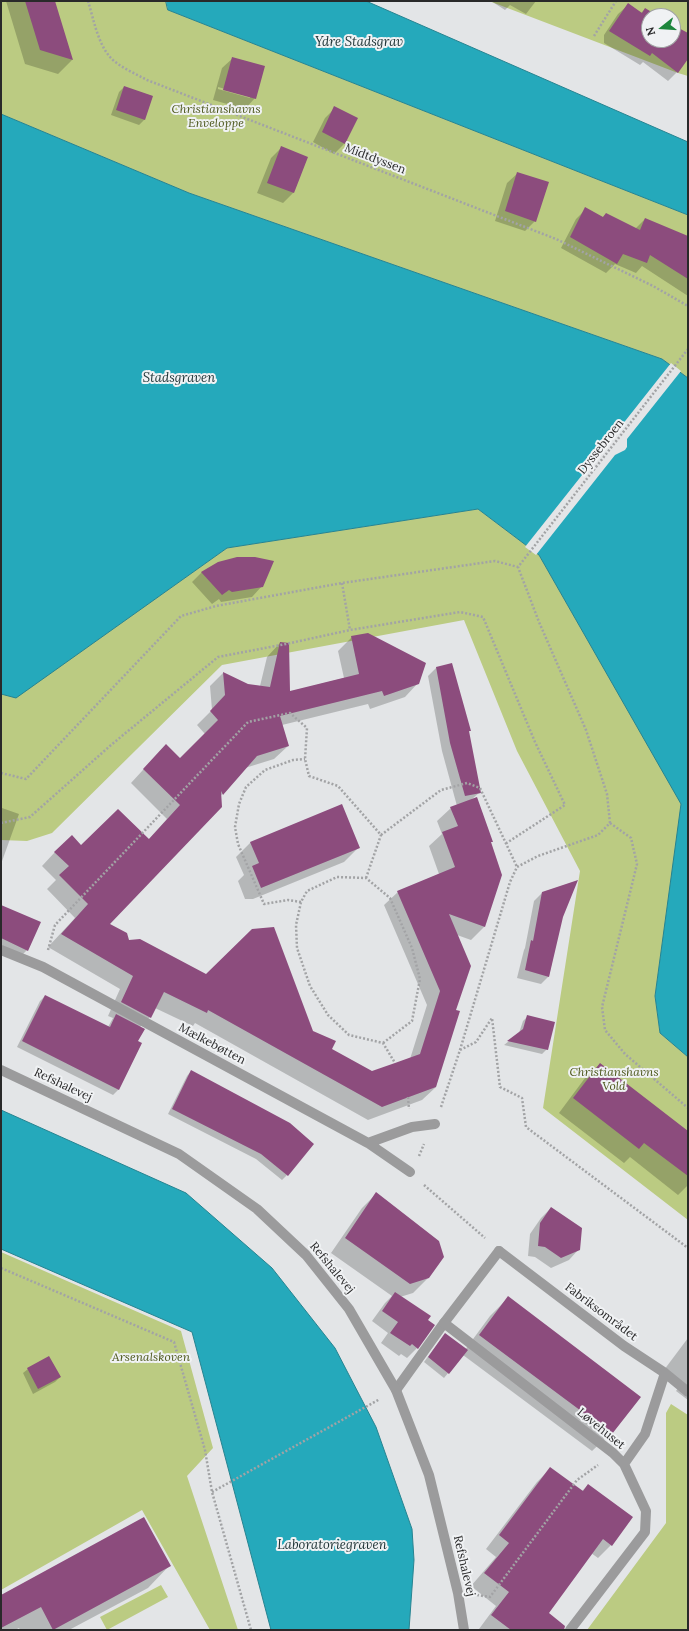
<!DOCTYPE html>
<html>
<head>
<meta charset="utf-8">
<style>
	body { margin:0 }
	#map { position:relative; width:689px; height:1631px; overflow:hidden; background:#e3e5e7; font-family:Lora,serif }
	canvas { display:block }
	.frame { position:absolute; inset:0; border:2px solid #29292a; pointer-events:none }
	.north { position:absolute; left:641px; top:8px; width:40px; height:40px; box-sizing:border-box; background:#f0f2f4; border:1px solid #a0a2a3; border-radius:50%; rotate:253deg; font-size:11px; font-weight:700; line-height:16px; text-align:center; color:#29292a }
	.north::after { content:''; display:block; margin:auto; width:14px; height:18px; background:#1d863c; clip-path:polygon(50% 0,100% 100%,50% 72%,0 100%) }
</style>
</head>
<body>
<div id="map">
<canvas width="689" height="1631"></canvas>
<div class="frame"></div>
<div class="north">N</div>
</div>
<script>
const context = document.querySelector('canvas').getContext('2d');
context.lineJoin = 'round';
function fill(path, color) {
  context.fillStyle = color;
  context.fill(path, 'evenodd');
}
function trace(path, color, width, dash) {
  context.strokeStyle = color;
  context.lineWidth = width;
  context.lineCap = dash ? 'butt' : 'round';
  context.setLineDash(dash || []);
  context.stroke(path);
}
function write(font, color, halo, rows, align = 'center') {
  context.font = font + ' Lora,serif';
  context.lineWidth = 4;
  context.setLineDash([]);
  context.textBaseline = 'middle';
  context.strokeStyle = halo;
  context.fillStyle = color;
  for (const [text, x, y, turn = 0] of rows) {
    context.save();
    context.translate(x, y);
    context.rotate((+turn || 0) * Math.PI / 180);
    context.textAlign = isNaN(turn) ? turn : align;
    if (halo) context.strokeText(text, 0, 0);
    context.fillText(text, 0, 0);
    context.restore();
  }
}
fill(new Path2D(`
	M 1,1 L 166,1 L 168,10 L 688,215 L 688,378 L 662,359 L 189,193 L 1,114 Z
	M 489,1 L 688,1 L 688,76 L 678,73 ZM 649,16 L 673,16 L 673,40 L 649,40 Z
	M 478,509 L 539,555 L 682,804 L 655,996 L 660,1033 L 688,1057 L 688,1220 L 543,1108 L 580,871 L 517,751 L 464,620 L 222,665 L 52,833 L 27,841 L 1,840 L 1,694 L 16,697 L 227,548 Z
	M 1,1252 L 181,1331 L 213,1448 L 187,1476 L 238,1630 L 210,1630 L 142,1510 L 1,1590 Z
	M 671,1404 L 688,1415 L 688,1630 L 587,1630 L 666,1523 L 666,1413 Z
	M 161,1585 L 168,1597 L 107,1630 L 100,1617 Z`), '#bbcb82');
const water = new Path2D(`
	M 166,1 L 366,1 L 688,142 L 688,215 L 168,10 Z
	M 1,114 L 189,193 L 662,359 L 688,378 L 688,1057 L 660,1033 L 655,996 L 681,804 L 539,555 L 478,509 L 227,548 L 16,698 L 1,694 Z
	M 1,1110 L 186,1193 L 272,1268 L 335,1348 L 376,1427 L 412,1529 L 414,1560 L 409,1630 L 271,1630 L 192,1332 L 1,1249 Z`);
fill(water, '#25a9bb');
trace(water, '#268390', 1);
fill(new Path2D(`
	M 671,363 L 681,371 L 627,439 L 627,447 L 625,450 L 615,455 L 536,555 L 525,547 L 590,465 L 589,460 L 591,453 L 598,449 L 603,449 Z`), '#e3e5e7');
fill(new Path2D(`
	M 6,1 L 54,1 L 72,60 L 58,74 L 25,64 Z
	M 491,1 L 536,1 L 526,14 L 510,5 L 505,10 Z
	M 628,5 L 641,13 L 645,9 L 656,16 L 649,16 L 649,40 L 673,40 L 673,30 L 688,41 L 688,57 L 677,72 L 668,81 L 643,62 L 640,65 L 604,43 L 604,35 L 618,14 Z
	M 233,58 L 255,98 L 245,109 L 213,100 L 222,68 ZM 218,87 L 250,96 L 250,98 L 218,89 Z
	M 124,87 L 152,96 L 144,120 L 139,125 L 111,115 L 119,92 Z
	M 335,108 L 356,119 L 344,144 L 334,154 L 313,142 L 325,118 Z
	M 281,148 L 307,158 L 293,193 L 283,203 L 257,193 L 271,158 Z
	M 518,173 L 535,221 L 525,231 L 495,221 L 507,183 Z
	M 586,209 L 602,218 L 606,214 L 635,229 L 645,219 L 688,246 L 688,296 L 642,266 L 636,273 L 615,264 L 606,273 L 561,248 L 576,219 Z
	M 202,572 L 262,586 L 252,597 L 221,602 L 219,599 L 212,604 L 192,582 Z
	M 352,637 L 418,683 L 405,697 L 370,709 L 368,704 L 282,725 L 288,746 L 274,759 L 245,768 L 108,924 L 128,941 L 312,1032 L 330,1050 L 372,1072 L 410,1059 L 427,1005 L 384,905 L 398,892 L 439,874 L 429,846 L 442,834 L 437,821 L 451,808 L 457,806 L 442,751 L 428,676 L 437,667 L 470,731 L 468,732 L 480,792 L 471,800 L 492,841 L 490,843 L 484,927 L 471,940 L 457,935 L 455,1010 L 436,1087 L 422,1100 L 368,1120 L 195,1023 L 193,1026 L 155,1008 L 150,1017 L 139,1028 L 137,1042 L 141,1044 L 118,1090 L 113,1095 L 17,1047 L 40,1001 L 45,996 L 108,1027 L 113,1018 L 108,1016 L 120,989 L 48,947 L 75,918 L 47,889 L 56,880 L 42,866 L 55,852 L 81,847 L 148,840 L 167,819 L 131,783 L 153,759 L 180,759 L 205,734 L 197,725 L 212,710 L 210,686 L 223,673 L 247,685 L 260,686 L 267,657 L 280,643 L 289,692 L 344,678 L 338,651 Z
	M 2,808 L 19,814 L 1,864 L 1,809 Z
	M 251,842 L 359,847 L 344,862 L 253,899 L 245,899 L 238,881 L 244,875 L 236,857 Z
	M 542,893 L 562,916 L 549,976 L 541,984 L 517,978 L 524,950 L 525,948 L 534,901 Z
	M 1,921 L 27,950 L 22,955 L 1,945 Z
	M 528,1016 L 547,1049 L 542,1054 L 504,1045 L 519,1033 L 523,1021 Z
	M 600,1064 L 688,1132 L 688,1185 L 678,1195 L 630,1157 L 624,1163 L 559,1113 L 585,1078 Z
	M 191,1071 L 287,1175 L 282,1180 L 256,1159 L 168,1114 L 187,1076 Z
	M 376,1194 L 428,1278 L 413,1293 L 400,1297 L 417,1348 L 407,1358 L 401,1354 L 399,1356 L 381,1343 L 388,1333 L 372,1321 L 385,1303 L 392,1296 L 331,1253 L 362,1208 Z
	M 551,1208 L 579,1249 L 569,1260 L 551,1268 L 535,1257 L 528,1256 L 530,1234 L 541,1218 Z
	M 508,1298 L 639,1397 L 611,1433 L 592,1451 L 463,1355 L 444,1378 L 424,1362 L 445,1334 L 465,1350 L 490,1316 Z
	M 688,1338 L 688,1400 L 676,1391 L 682,1383 L 664,1370 Z
	M 28,1369 L 60,1377 L 55,1382 L 33,1394 L 23,1373 Z
	M 550,1469 L 582,1491 L 588,1485 L 611,1545 L 598,1558 L 591,1553 L 547,1613 L 545,1630 L 480,1630 L 479,1629 L 496,1606 L 471,1586 L 496,1557 L 486,1549 L 537,1482 Z
	M 169,1566 L 148,1588 L 69,1630 L 20,1630 L 19,1628 L 15,1630 L 1,1630 L 1,1596 Z`), '#0003');
fill(new Path2D(`
	M 25,1 L 55,1 L 73,60 L 40,50 Z
	M 628,3 L 642,13 L 645,8 L 658,16 L 649,16 L 649,40 L 673,40 L 673,25 L 688,33 L 688,59 L 678,73 L 652,53 L 650,56 L 609,31 Z
	M 232,57 L 265,66 L 256,99 L 223,90 Z
	M 124,86 L 153,96 L 145,120 L 116,110 Z
	M 334,106 L 358,118 L 345,144 L 322,132 Z
	M 281,146 L 308,157 L 294,193 L 267,183 Z
	M 517,172 L 549,182 L 536,222 L 505,211 Z
	M 585,207 L 603,217 L 606,213 L 640,230 L 645,218 L 688,236 L 688,279 L 650,255 L 647,263 L 623,254 L 617,264 L 570,237 Z
	M 237,557 L 255,557 L 274,561 L 263,587 L 232,592 L 229,590 L 222,595 L 201,572 L 218,562 Z
	M 368,633 L 426,663 L 419,684 L 384,696 L 382,691 L 280,716 L 289,746 L 257,756 L 223,795 L 221,791 L 222,807 L 110,924 L 127,933 L 129,940 L 140,939 L 206,974 L 252,929 L 274,927 L 313,1031 L 336,1041 L 332,1049 L 372,1071 L 395,1063 L 420,1054 L 440,991 L 397,891 L 455,867 L 442,832 L 458,826 L 450,807 L 477,797 L 493,842 L 491,842 L 502,875 L 485,927 L 449,914 L 471,966 L 456,1010 L 460,1011 L 436,1087 L 382,1107 L 208,1010 L 207,1013 L 164,992 L 151,1018 L 121,1002 L 133,976 L 61,934 L 88,904 L 59,875 L 69,866 L 54,852 L 72,835 L 81,845 L 118,809 L 149,839 L 180,805 L 143,769 L 166,744 L 180,758 L 218,720 L 210,711 L 225,695 L 223,672 L 248,684 L 270,687 L 280,642 L 289,643 L 290,691 L 359,674 L 351,636 Z
	M 452,663 L 471,731 L 469,731 L 481,793 L 465,796 L 450,743 L 436,667 Z
	M 342,804 L 360,848 L 261,888 L 252,866 L 259,863 L 250,842 Z
	M 578,880 L 563,917 L 549,977 L 525,970 L 531,940 L 533,941 L 542,892 Z
	M 1,905 L 41,922 L 28,951 L 1,938 Z
	M 45,995 L 110,1027 L 116,1014 L 145,1029 L 138,1041 L 142,1043 L 119,1090 L 22,1041 Z
	M 527,1015 L 555,1022 L 548,1050 L 507,1041 L 523,1029 Z
	M 600,1063 L 688,1131 L 688,1176 L 644,1143 L 639,1149 L 573,1098 Z
	M 191,1070 L 290,1123 L 314,1144 L 288,1176 L 261,1154 L 172,1109 Z
	M 376,1192 L 439,1241 L 444,1257 L 429,1278 L 410,1284 L 345,1238 Z
	M 551,1207 L 582,1228 L 580,1250 L 561,1258 L 545,1247 L 538,1246 L 540,1223 Z
	M 395,1292 L 431,1316 L 428,1320 L 435,1325 L 418,1349 L 412,1344 L 410,1346 L 390,1333 L 398,1322 L 382,1311 Z
	M 508,1296 L 641,1397 L 612,1434 L 479,1335 Z
	M 445,1333 L 468,1350 L 449,1374 L 428,1357 Z
	M 49,1356 L 61,1377 L 38,1389 L 27,1368 Z
	M 550,1467 L 583,1491 L 588,1484 L 633,1517 L 612,1546 L 603,1539 L 549,1613 L 565,1626 L 564,1630 L 511,1630 L 491,1615 L 509,1592 L 484,1573 L 509,1543 L 499,1535 Z
	M 144,1517 L 171,1566 L 53,1630 L 41,1607 L 1,1628 L 1,1595 Z`), '#8c4c7d');
trace(new Path2D(`
	M 88,1 C 94,20 98,47 114,61 C 124,69 136,74 147,80 L 556,239 L 653,286 L 688,306
	M 594,36 L 616,1
	M 342,583 L 350,630
	M 1,773 L 26,779 L 181,616 L 216,606 L 342,583 L 495,561 L 518,567
	M 1,823 L 30,817 L 111,745 L 218,657 L 286,644 L 350,630 L 460,612 L 483,617 L 535,742 L 565,805 L 505,844
	M 610,823 L 631,838 L 637,864 L 602,1007 L 605,1030 L 625,1054 L 688,1108
	M 366,878 L 381,835
	M 301,902 L 288,900 L 264,904 L 238,844 L 235,827 L 239,804 L 246,787 L 265,770 L 293,760 L 305,759
	M 48,950 L 55,925 L 248,722 L 290,713 L 307,728 L 305,759 L 309,776 L 338,786 L 381,835 L 441,790 L 467,783 L 480,788 L 517,867
	M 383,1043 L 412,1021 L 420,979 L 412,948 L 390,898 L 366,878 L 337,877 L 307,891 L 301,902 L 296,925 L 297,948 L 310,986 L 328,1015 L 349,1035 L 383,1043 L 395,1063
	M 460,1050 L 476,1042 L 492,1018 L 500,1087 L 522,1098 L 526,1127 L 688,1248
	M 408,1097 L 409,1109
	M 441,1107 L 460,1050 L 510,882 L 517,867 L 538,856 L 598,835 L 610,823 L 607,794 L 586,730 L 539,622 L 518,567 L 688,349
	M 419,1156 L 424,1144
	M 424,1185 L 485,1238
	M 1,1268 L 174,1342 L 205,1450 L 212,1492 L 251,1630
	M 212,1492 L 380,1399
	M 477,1595 L 490,1597 L 577,1480 L 598,1465`), '#a2a3a5', 2.5, [2, 2]);
trace(new Path2D(`
	M 396,1390 L 444,1323 L 499,1251`), '#9b9b9c', 10);
trace(new Path2D(`
	M 1,950 L 43,967 L 368,1143 L 410,1172
	M 1,1070 L 179,1154 L 257,1209 L 306,1255 L 349,1309 L 396,1390 L 429,1475 L 458,1593 L 464,1630
	M 368,1143 L 412,1127 L 435,1124
	M 499,1251 L 624,1346 L 665,1373 L 688,1392
	M 444,1323 L 613,1453 L 624,1464 L 646,1511 L 645,1532 L 570,1630
	M 624,1464 L 645,1434 L 665,1373`), '#9b9b9c', 10);
write('italic 12px', '#4d581c', '#f0f2f4', [
	["Christianshavns",216,110],
	["Enveloppe",216,124],
	["Christianshavns",614,1073],
	["Vold",614,1087],
	["Arsenalskoven",151,1358]
]);
write('12px', '#29292a', '#f0f2f4', [
	["Midtdyssen",375,159,21],
	["Dyssebroen",601,447,-52],
	["Mælkebøtten",212,1044,28],
	["Refshalevej",63,1085,25],
	["Refshalevej",332,1268,50],
	["Fabriksområdet",601,1312,37],
	["Løvehuset",601,1429,39],
	["Refshalevej",464,1566,77]
]);
write('italic 13px', '#1b3033', '#f0f2f4', [
	["Ydre Stadsgrav",359,42],
	["Stadsgraven",179,378],
	["Laboratoriegraven",332,1545]
]);
</script>
</body>
</html>
